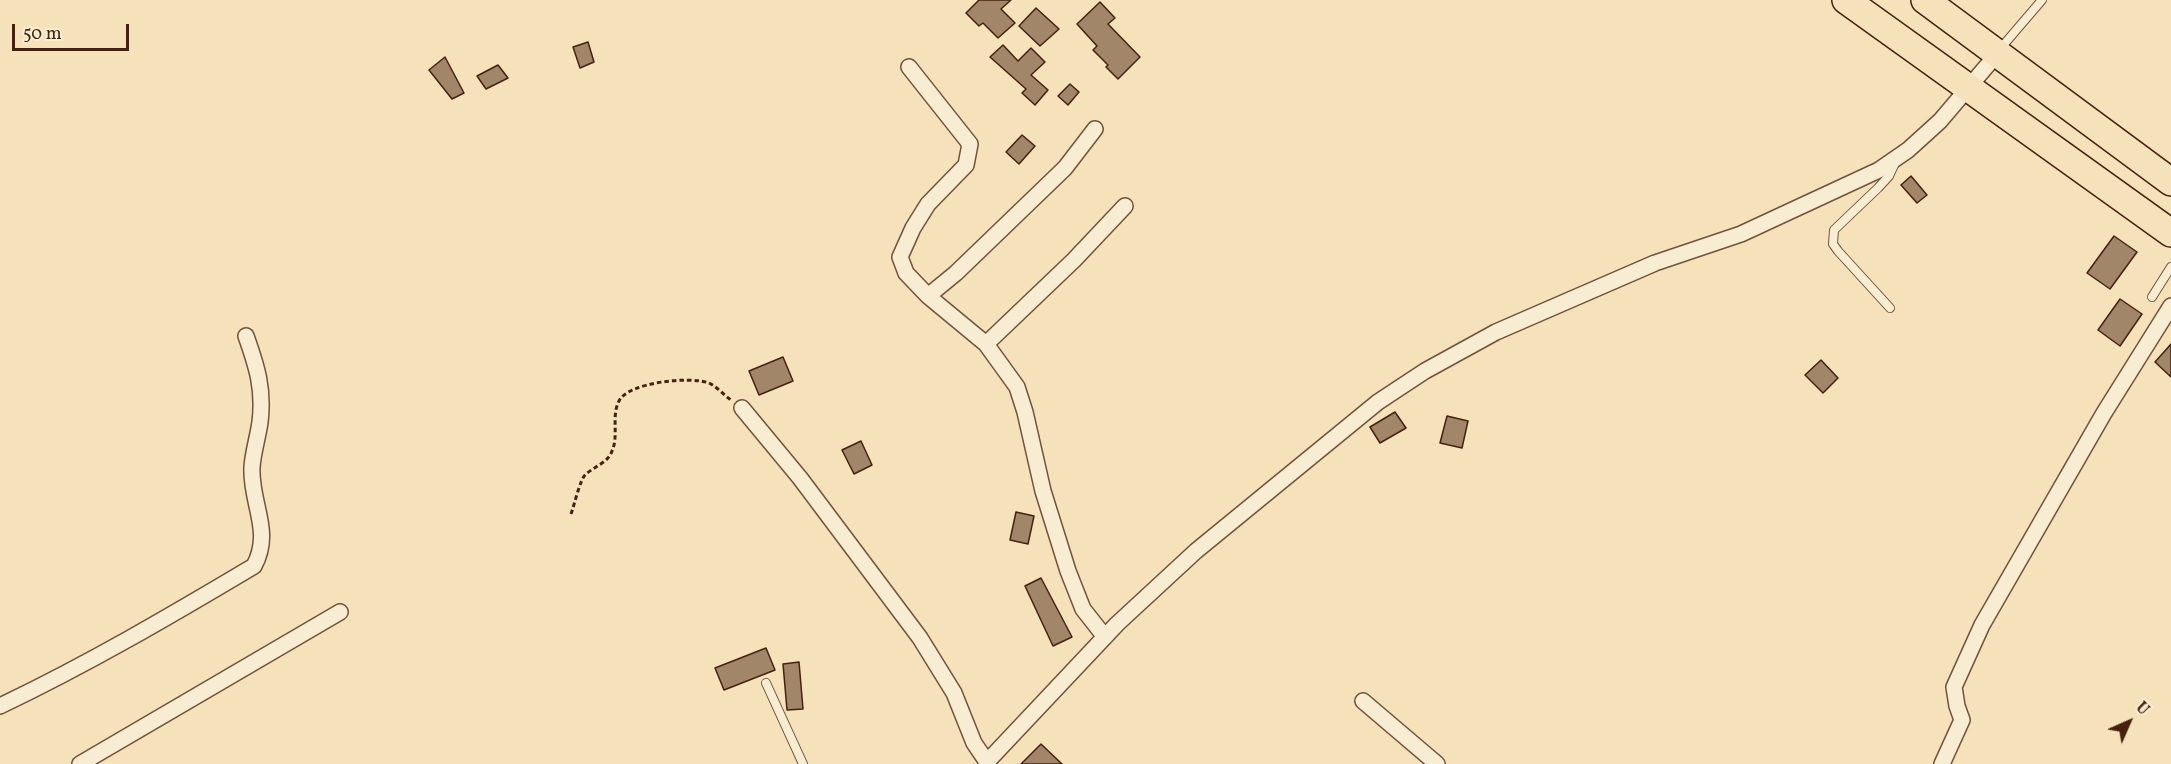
<!DOCTYPE html>
<html>
<head>
<meta charset="utf-8">
<style>
	body { margin:0 }
	#map { position:relative; width:2171px; height:764px; overflow:hidden; background:#f5e2bb; font-family:Vollkorn,serif }
	canvas { display:block }
	.north { position:absolute; left:2099px; top:692px; width:60px; height:60px; -webkit-text-stroke:4px #f8ecd3; paint-order:stroke; rotate:45deg; font-size:16px; font-weight:700; line-height:24px; text-align:center; color:#452210 }
	.north::after { content:''; display:block; margin:auto; width:21px; height:27px; background:#452210; clip-path:polygon(50% 0,100% 100%,50% 72%,0 100%) }
	.scale { position:absolute; left:12px; top:24px; width:117px; height:27px; box-sizing:border-box; border:3px solid #452210; border-top:0; padding-left:8px; font-size:18px; line-height:21px; white-space:nowrap; color:#452210; -webkit-text-stroke:4px #f8ecd3; paint-order:stroke }
</style>
</head>
<body>
<div id="map">
<canvas width="2171" height="764"></canvas>
<div class="north">U</div>
<div class="scale">50 m</div>
</div>
<script>
const context = document.querySelector('canvas').getContext('2d');
context.lineJoin = 'round';
function fill(path, color) {
  context.fillStyle = color;
  context.fill(path, 'evenodd');
}
function trace(path, color, width, dash) {
  context.strokeStyle = color;
  context.lineWidth = width;
  context.lineCap = dash ? 'butt' : 'round';
  context.setLineDash(dash || []);
  context.stroke(path);
}
const building = new Path2D(`
	M 979,0 L 1011,0 L 1001,9 L 1015,23 L 998,38 L 983,23 L 979,26 L 966,13 Z
	M 1100,2 L 1115,18 L 1108,24 L 1140,57 L 1118,79 L 1106,67 L 1108,65 L 1093,50 L 1097,46 L 1077,24 Z
	M 1036,8 L 1059,29 L 1040,46 L 1019,26 Z
	M 588,42 L 594,62 L 580,68 L 573,47 Z
	M 1003,45 L 1018,61 L 1031,48 L 1045,62 L 1031,75 L 1048,90 L 1035,105 L 1022,93 L 1026,89 L 990,57 Z
	M 445,57 L 464,93 L 452,99 L 429,70 Z
	M 498,65 L 508,78 L 486,89 L 477,76 Z
	M 1070,84 L 1079,92 L 1068,105 L 1058,96 Z
	M 1022,135 L 1035,146 L 1019,164 L 1006,152 Z
	M 1911,176 L 1927,195 L 1917,203 L 1901,185 Z
	M 2114,236 L 2137,252 L 2110,289 L 2087,273 Z
	M 2120,299 L 2142,314 L 2120,346 L 2098,330 Z
	M 2171,344 L 2171,377 L 2155,362 Z
	M 783,357 L 793,381 L 759,395 L 749,371 Z
	M 1821,360 L 1838,378 L 1823,393 L 1805,375 Z
	M 1395,412 L 1406,428 L 1380,443 L 1370,427 Z
	M 1447,416 L 1468,421 L 1462,448 L 1440,443 Z
	M 861,441 L 872,465 L 854,474 L 842,450 Z
	M 1016,512 L 1034,516 L 1028,544 L 1010,540 Z
	M 1041,578 L 1072,637 L 1053,646 L 1025,586 Z
	M 766,648 L 775,670 L 724,690 L 715,668 Z
	M 799,662 L 803,709 L 787,710 L 783,664 Z
	M 1041,744 L 1062,764 L 1021,764 Z`);
fill(building, '#a18669');
trace(building, '#452210', 1.5);
const lane = new Path2D(`
	M 2000,49 L 2042,0
	M 2152,297 L 2171,267
	M 1890,308 L 1838,251 L 1833,244 L 1834,230 L 1878,188 L 1889,176 L 1895,163
	M 766,683 L 803,764`);
const street = new Path2D(`
	M 909,67 L 970,144 L 966,165 L 928,204 L 913,228 L 900,257 L 906,273 L 928,296 L 986,344 L 1017,387 L 1025,412 L 1043,491 L 1068,571 L 1083,609 L 1105,637
	M 928,296 L 956,273 L 1065,168 L 1095,129
	M 986,344 L 1074,260 L 1125,206
	M 742,408 L 800,478 L 920,638 L 954,693 L 974,743 L 987,762 L 1117,624 L 1196,551 L 1378,402 L 1425,371 L 1496,332 L 1655,263 L 1741,234 L 1879,170 L 1908,150 L 1940,121 L 1997,54
	M 1363,701 L 1437,764
	M 0,706 C 88,664 170,616 254,566 C 273,531 250,503 252,467 C 253,452 258,437 260,422 C 264,389 257,367 246,336
	M 80,764 L 340,612
	M 1942,764 L 1962,720 L 1957,706 L 1954,687 L 1982,625 L 2104,413 L 2171,306`);
const highway = new Path2D(`
	M 1846,0 L 2171,233
	M 1925,0 L 2171,182`);
trace(lane, '#71523b', 10);
trace(street, '#71523b', 18);
trace(highway, '#452210', 30);
trace(new Path2D(`
	M 571,514 C 574,506 580,480 585,475 C 593,467 608,463 612,451 C 619,436 611,416 619,401 C 628,382 691,376 709,383 C 717,387 724,395 731,400`), '#452210', 3, [4.5, 3]);
trace(lane, '#f8ecd3', 8);
trace(street, '#f8ecd3', 15);
trace(highway, '#f5e2bb', 27);
</script>
</body>
</html>
